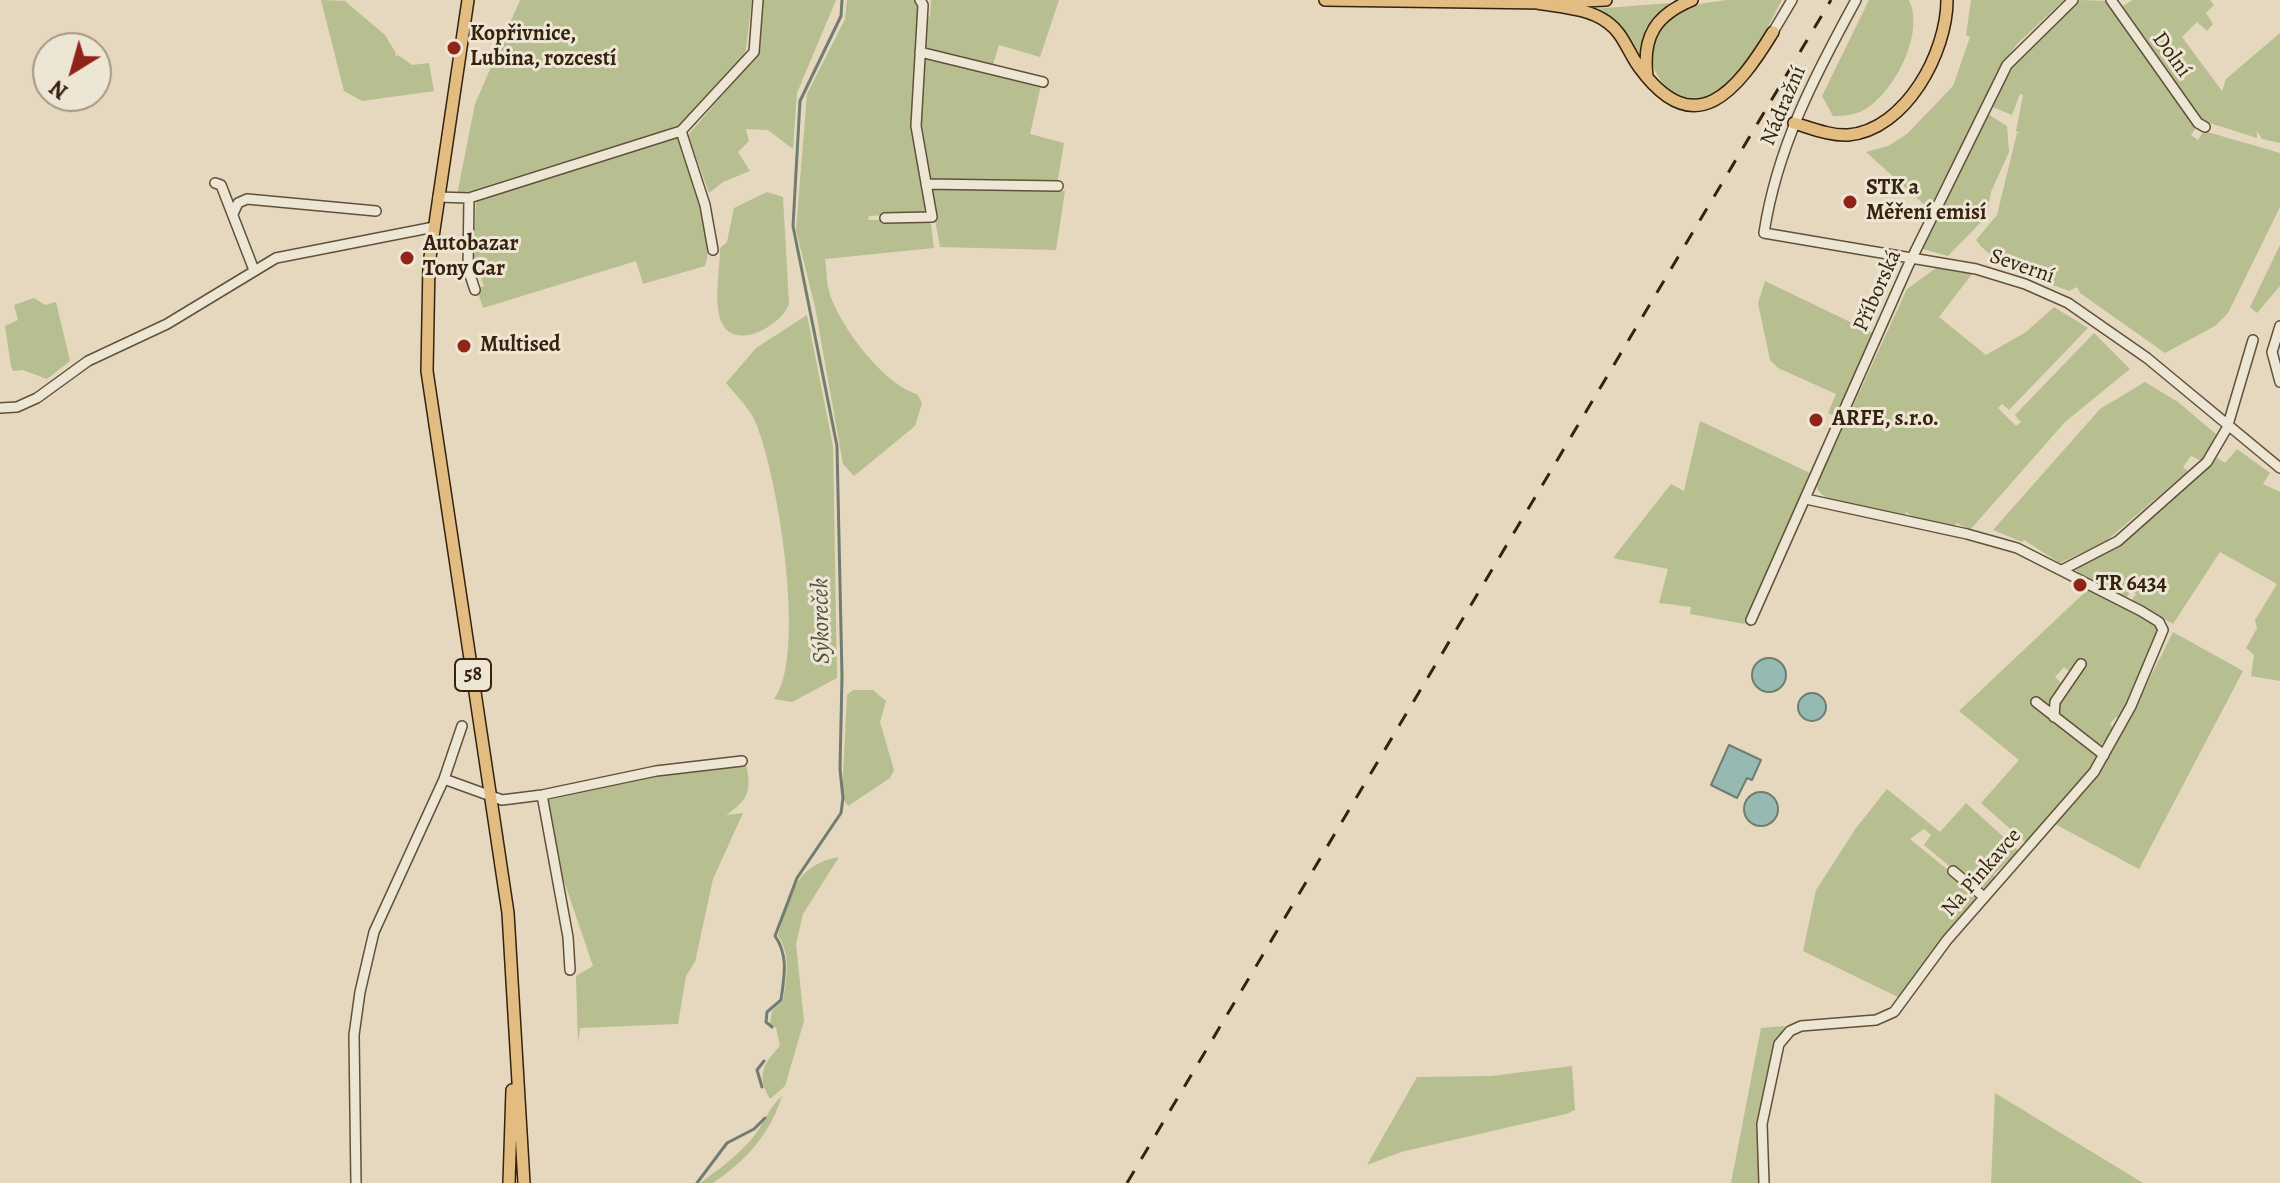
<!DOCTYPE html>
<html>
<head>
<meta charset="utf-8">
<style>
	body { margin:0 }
	#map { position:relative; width:2280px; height:1183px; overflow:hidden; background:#e5d8bf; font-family:Alegreya,serif }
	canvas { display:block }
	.north { position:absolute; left:32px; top:32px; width:80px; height:80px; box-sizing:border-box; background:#eee6d5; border:2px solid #a49885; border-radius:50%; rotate:217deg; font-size:22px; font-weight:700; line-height:32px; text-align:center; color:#36220e }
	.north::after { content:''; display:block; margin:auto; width:28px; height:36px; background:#8f2418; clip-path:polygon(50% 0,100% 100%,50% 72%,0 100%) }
</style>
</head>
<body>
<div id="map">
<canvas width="2280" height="1183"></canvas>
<div class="north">N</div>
</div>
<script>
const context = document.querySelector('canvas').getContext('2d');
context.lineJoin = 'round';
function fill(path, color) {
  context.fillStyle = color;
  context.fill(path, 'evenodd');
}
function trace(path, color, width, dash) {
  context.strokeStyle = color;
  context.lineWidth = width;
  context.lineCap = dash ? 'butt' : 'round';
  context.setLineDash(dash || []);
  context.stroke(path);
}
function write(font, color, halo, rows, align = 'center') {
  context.font = font + ' Alegreya,serif';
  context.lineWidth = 6;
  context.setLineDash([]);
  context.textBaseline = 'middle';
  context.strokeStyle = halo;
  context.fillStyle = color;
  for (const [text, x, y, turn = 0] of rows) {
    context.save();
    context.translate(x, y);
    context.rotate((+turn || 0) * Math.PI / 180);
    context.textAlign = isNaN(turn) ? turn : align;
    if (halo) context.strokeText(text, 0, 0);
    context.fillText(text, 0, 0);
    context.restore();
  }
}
fill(new Path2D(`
	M 321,0 L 345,1 L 385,35 L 396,53 L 395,57 L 398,55 L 412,65 L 429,63 L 434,91 L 362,101 L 344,91 Z
	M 520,0 L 752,0 L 745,56 L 684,124 L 457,195 L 475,104 Z
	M 760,0 L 836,0 L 797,93 L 793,149 L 768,130 L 746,129 L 749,141 L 738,152 L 750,171 L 723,182 L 709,193 L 688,135 L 755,57 Z
	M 847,0 L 916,0 L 920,9 L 915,128 L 925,213 L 869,216 L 868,220 L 924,220 L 931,224 L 934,248 L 825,259 C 827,270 826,280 829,291 C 838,324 883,384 917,394 L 922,403 L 915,426 L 854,476 L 843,464 L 815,307 L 796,230 L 807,94 L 845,19 Z
	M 931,0 L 1059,0 L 1040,57 L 999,45 L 992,68 L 925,51 L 925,15 L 930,17 Z
	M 1727,0 L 1782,0 C 1766,29 1751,67 1724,87 C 1676,124 1624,58 1669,18 C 1684,4 1708,3 1727,0 Z
	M 1869,0 L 1909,0 C 1925,33 1895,92 1864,110 C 1855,115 1844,116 1833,116 L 1822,96 Z
	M 1971,0 L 2064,0 L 2017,44 L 2001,66 L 1929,209 L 1866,152 L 1888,146 L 1907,134 L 1953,86 L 1970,37 L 1966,35 Z
	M 2080,0 L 2106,1 L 2110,5 L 2197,126 L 2191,135 L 2198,140 L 2204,131 L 2280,153 L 2280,207 L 2228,313 L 2215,326 L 2165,353 L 2080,293 L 2077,287 L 2069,291 L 2000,265 C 1994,255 1984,252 1976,240 L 1997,215 L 2017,133 L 2020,133 L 2016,131 L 2023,95 L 2020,94 L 2012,115 L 1992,107 L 2017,59 Z
	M 2133,0 L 2210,0 L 2214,5 L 2206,13 L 2213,24 L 2207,31 L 2197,22 L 2182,37 L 2222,91 L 2226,79 L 2280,33 L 2280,143 L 2262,139 L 2257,131 L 2257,138 L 2200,120 L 2119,8 Z
	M 1670,3 L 1646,28 L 1639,55 L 1593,9 Z
	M 922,56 L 1041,85 L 1030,134 L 1064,143 L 1058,179 L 1054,183 L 933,180 C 913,161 921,83 922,56 Z
	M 1988,114 L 2007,126 L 2009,152 L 1991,192 L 1987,216 L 1948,256 L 1923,249 Z
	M 678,137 C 690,173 718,231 705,266 L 643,284 L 636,261 L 483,308 L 477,289 L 484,286 L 481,278 L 473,276 L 476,199 Z
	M 929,187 L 1065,191 L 1056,250 L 940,247 Z
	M 767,192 L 783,197 L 789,304 C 781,327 730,354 720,318 C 714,298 720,269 720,248 L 727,242 L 734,208 Z
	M 2280,245 L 2280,286 L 2257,313 L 2250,307 Z
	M 1936,268 L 1972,274 L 1939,317 L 1986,355 L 2026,332 L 2054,307 L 2088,328 L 2009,410 L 2002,404 L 1998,408 L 2016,426 L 2021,422 L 2015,415 L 2094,333 L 2130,369 L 2065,422 L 1970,530 L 1957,523 L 1953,526 L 1913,517 L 1906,512 L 1904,517 C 1882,513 1824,508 1816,486 L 1907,289 Z
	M 1765,281 L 1873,333 L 1836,417 L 1828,413 L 1836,394 L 1778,368 L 1770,360 L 1758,303 Z
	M 34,298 L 45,305 L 56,302 L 70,361 L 47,379 L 23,370 L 13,371 L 11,366 L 5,326 L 18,320 L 14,305 Z
	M 807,315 L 833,446 L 837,678 L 792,702 L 774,699 C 808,657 777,465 753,417 C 746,405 735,394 726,383 L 756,348 Z
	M 2145,382 L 2178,402 L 2217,435 L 2217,441 L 2202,461 L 2191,456 L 2183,467 L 2188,471 L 2106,541 L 2060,563 L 2024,540 L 2022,542 L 1993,530 L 2100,409 Z
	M 1700,421 L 1810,473 L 1745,624 L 1690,614 L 1691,607 L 1659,603 L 1668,569 L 1613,558 L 1671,484 L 1684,491 Z
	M 2237,449 L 2270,473 L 2263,484 L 2280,492 L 2280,681 L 2251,676 L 2254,655 L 2246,648 L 2257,628 L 2255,620 L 2277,584 L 2220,552 L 2173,624 L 2131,601 L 2136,594 L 2131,591 L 2126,598 L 2076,571 L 2076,567 L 2116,545 L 2216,457 L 2225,463 Z
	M 2083,584 L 2148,619 L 2156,625 L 2159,634 L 2120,718 L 2116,717 L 2110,724 L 2114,729 L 2099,748 L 2055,712 L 2070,672 L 2064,667 L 2055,677 L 2061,683 L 2048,709 L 2035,699 L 2031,701 L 2099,756 L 2069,800 L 2026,843 L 1981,803 L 2019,760 L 1959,711 L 2083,594 Z
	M 2173,632 L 2243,671 L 2139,869 L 2055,824 C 2110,766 2138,701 2173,632 Z
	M 853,690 L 873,690 L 886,701 L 880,722 L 894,770 L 890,778 L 848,806 L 842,797 L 847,695 Z
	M 746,765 C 752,790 748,801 726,815 L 743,813 L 713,879 L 695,962 L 686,976 L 678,1024 L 580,1028 L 578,1044 L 576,976 L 593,966 L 562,875 L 548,800 L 655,777 Z
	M 1887,789 L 1940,832 L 1966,803 L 2019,851 L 1993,875 L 1997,879 L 1984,895 L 1924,845 L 1931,835 L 1924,829 L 1910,839 L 1981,897 L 1900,998 L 1803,951 L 1816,890 L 1856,828 Z
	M 839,857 L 803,914 L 796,944 L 804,1021 L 785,1086 L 770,1099 C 756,1076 763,1064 780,1046 L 776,1028 L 770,1024 L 772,1011 L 783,1001 C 786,979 792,956 778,936 C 789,897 794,865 839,857 Z
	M 1785,1026 L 1772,1053 L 1759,1121 L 1762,1183 L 1731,1183 L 1761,1028 Z
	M 1572,1066 L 1575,1110 L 1566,1114 L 1401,1152 L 1367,1165 L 1417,1077 L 1491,1076 Z
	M 1995,1093 L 2143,1183 L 1991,1183 Z
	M 782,1096 C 770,1134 746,1161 713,1183 L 700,1183 C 718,1170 740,1154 754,1136 C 764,1123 770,1106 782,1096 Z`), '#b7be90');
const water = new Path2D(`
	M1752 675a17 17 0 1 1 34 0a17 17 0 1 1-34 0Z
	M1798 707a14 14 0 1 1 28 0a14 14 0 1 1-28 0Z
	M 1729,745 L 1761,760 L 1752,780 L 1747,778 L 1737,798 L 1711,785 Z
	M1744 809a17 17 0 1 1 34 0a17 17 0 1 1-34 0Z`);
fill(water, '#96bab1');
trace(water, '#707d70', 2);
trace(new Path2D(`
	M 772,1027 L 766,1022 L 767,1012 L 781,1000 C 784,977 789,956 775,936 L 797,878 L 841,813 L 843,798 L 840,769 L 842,676 L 837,446 L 793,226 L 800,101 L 841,16 L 842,0
	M 762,1087 L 757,1070 L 764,1061
	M 697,1183 L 727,1143 L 754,1129 L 765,1118`), '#707d70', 3);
const minor = new Path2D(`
	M 1856,0 C 1815,75 1777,147 1764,233 L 1976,269 L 2025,284 L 2068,303 L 2147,358 L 2280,468
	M 2111,0 L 2198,123 L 2205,127
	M 1773,32 L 1792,0
	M 920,52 L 1043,82
	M 681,131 L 705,205 L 713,250
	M 215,183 L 221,185 L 254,270
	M 926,184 L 1058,186
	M 438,197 L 469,198 L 681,131 L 754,52 L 758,0
	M 469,198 L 468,269 L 475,290
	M 233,214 L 238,203 L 247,199 L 376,211
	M 885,218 L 932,217 L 916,126 L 923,5 L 920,0
	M 2280,326 L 2272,352 L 2280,382
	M 0,408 L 17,407 L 37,398 L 88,361 L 167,324 L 276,258 L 434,227
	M 2062,570 L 2118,541 L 2207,462 L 2227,428 L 2253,340
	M 1751,620 L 1908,266 L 2007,65 L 2073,0
	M 2036,702 L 2104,755
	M 2054,717 L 2055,702 L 2081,664
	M 444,779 L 502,800 L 542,795 L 656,771 L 742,761
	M 542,795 L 568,937 L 570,970
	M 1953,871 L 1984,897
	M 356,1183 L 354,1035 L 360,992 L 374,932 L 444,779 L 462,726
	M 1764,1183 L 1762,1124 L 1779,1044 L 1790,1031 L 1801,1026 L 1876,1020 L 1894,1012 L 1947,940 L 2094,772 L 2131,706 L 2163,630 L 2159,622 L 2141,611 L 2017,548 L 1967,534 L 1806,499`);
const major = new Path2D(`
	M 468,0 L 429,264 L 427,371 L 508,913 L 524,1183
	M 1325,0 L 1544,3
	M 1561,2 L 1606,0
	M 1537,3 C 1560,7 1588,8 1607,22 C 1623,33 1628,52 1639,67 C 1695,144 1737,91 1773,32
	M 1647,76 C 1642,36 1656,15 1692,0
	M 1794,123 C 1811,128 1830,136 1848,135 C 1906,130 1947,52 1947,0
	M 509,1183 L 512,1090`);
trace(minor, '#62503a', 12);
trace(major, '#36220e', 14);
trace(minor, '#eee6d5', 9);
trace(major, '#e2bc80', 11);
trace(new Path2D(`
	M 1127,1183 L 1831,0`), '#36220e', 3, [14, 14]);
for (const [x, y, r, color] of [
	[454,48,8,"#8f2418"],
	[1850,202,8,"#8f2418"],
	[407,258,8,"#8f2418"],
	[464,346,8,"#8f2418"],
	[1816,420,8,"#8f2418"],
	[2080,585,8,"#8f2418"]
]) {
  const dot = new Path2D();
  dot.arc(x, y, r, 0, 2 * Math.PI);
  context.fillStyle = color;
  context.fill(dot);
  trace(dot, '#eee6d5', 3);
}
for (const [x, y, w] of [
	[473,675,36]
]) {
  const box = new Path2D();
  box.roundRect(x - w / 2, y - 16, w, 32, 6);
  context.fillStyle = '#eee6d5';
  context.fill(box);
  trace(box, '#36220e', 2);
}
write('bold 20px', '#36220e', null, [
	["58",473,675]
]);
write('bold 22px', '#36220e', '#eee6d5', [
	["Kopřivnice,",470,35],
	["Lubina, rozcestí",470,60],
	["STK a",1866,189],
	["Měření emisí",1866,214],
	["Autobazar",423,245],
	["Tony Car",423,270],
	["Multised",480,346],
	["ARFE, s.r.o.",1832,420],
	["TR 6434",2096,585]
], 'left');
write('22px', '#36220e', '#eee6d5', [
	["Dolní",2171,55,54],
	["Nádražní",1784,106,-67],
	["Severní",2022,267,19],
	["Příborská",1878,291,-66],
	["Na Pinkavce",1982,873,-49]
]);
write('italic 24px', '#53503f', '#eee6d5', [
	["Sýkoreček",822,621,-91]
]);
</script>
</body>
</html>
